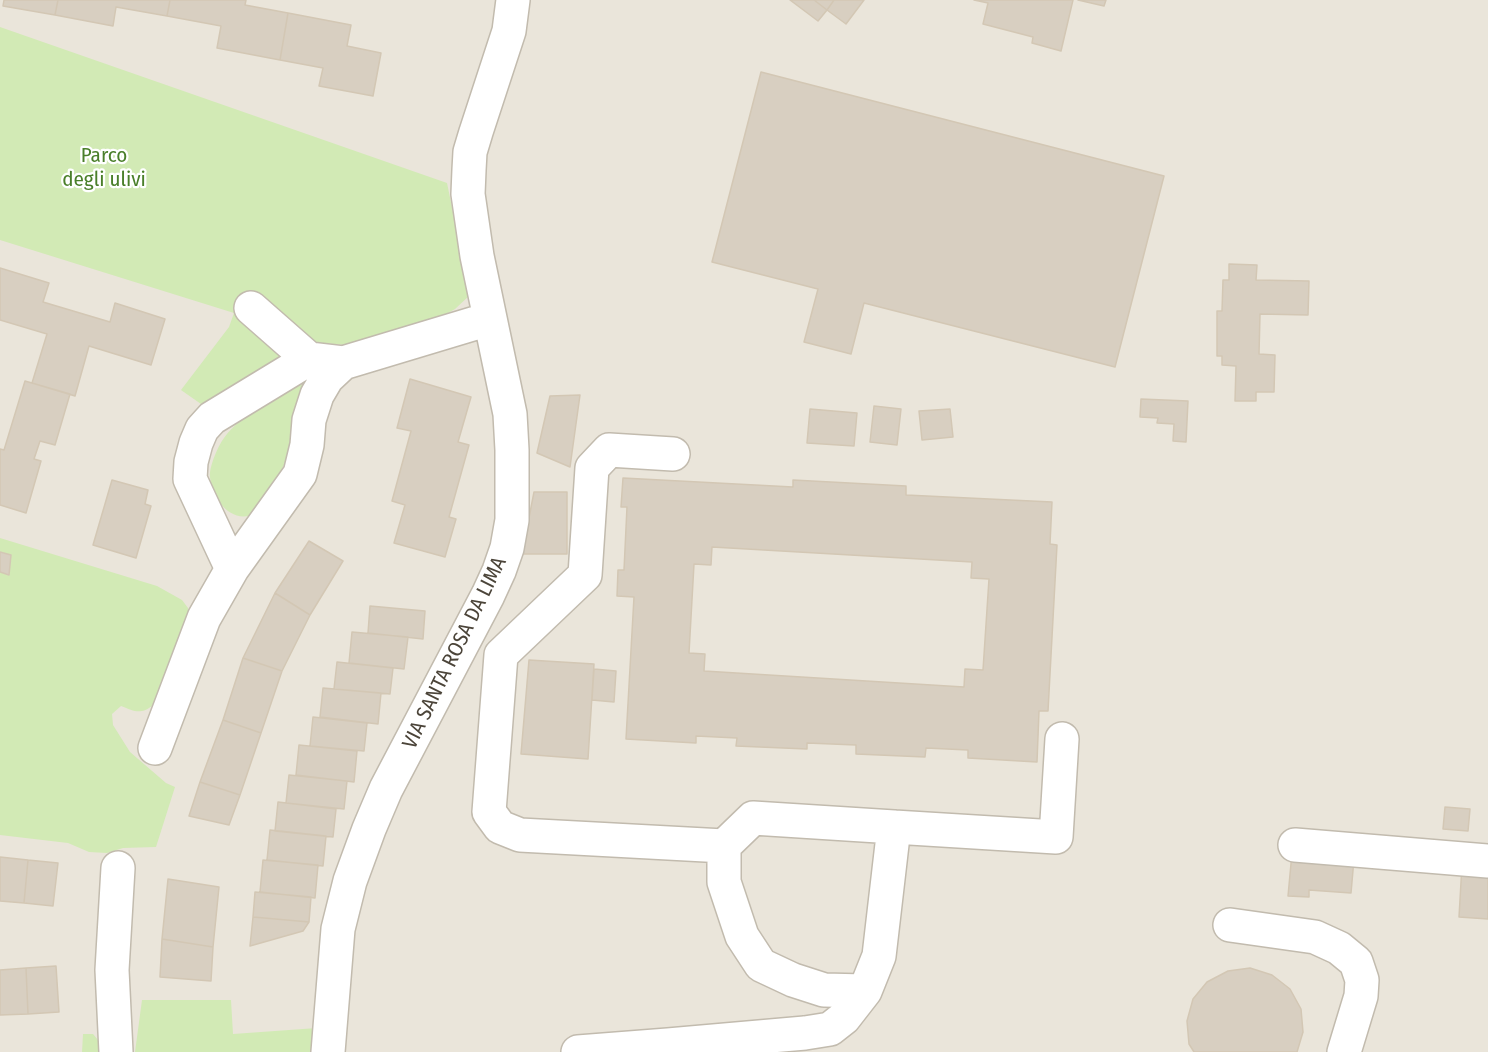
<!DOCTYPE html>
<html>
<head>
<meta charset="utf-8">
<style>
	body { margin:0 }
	canvas { display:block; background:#f6f3ec }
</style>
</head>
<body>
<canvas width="1488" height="1052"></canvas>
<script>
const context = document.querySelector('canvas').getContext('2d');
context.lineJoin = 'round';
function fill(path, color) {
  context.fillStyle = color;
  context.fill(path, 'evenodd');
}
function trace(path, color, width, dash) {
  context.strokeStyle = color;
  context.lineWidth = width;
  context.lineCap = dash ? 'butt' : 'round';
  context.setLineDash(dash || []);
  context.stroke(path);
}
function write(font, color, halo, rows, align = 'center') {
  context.font = font + ' "Fira Sans Condensed",sans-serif';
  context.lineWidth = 4.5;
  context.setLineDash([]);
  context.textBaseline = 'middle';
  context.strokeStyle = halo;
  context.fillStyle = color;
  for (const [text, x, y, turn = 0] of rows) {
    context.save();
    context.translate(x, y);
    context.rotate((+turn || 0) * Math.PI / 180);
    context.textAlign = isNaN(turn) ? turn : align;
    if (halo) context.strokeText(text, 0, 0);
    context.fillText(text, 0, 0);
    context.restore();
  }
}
fill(new Path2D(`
	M 0,0 L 1488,0 L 1488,1052 L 0,1052 Z`), '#eae5da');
fill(new Path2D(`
	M 0,27 L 447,183 L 470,295 L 455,309 L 418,330 L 345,345 L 313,342 L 245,292 L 235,313 L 241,315 L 281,353 L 282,358 L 279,362 L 201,404 L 181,390 L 229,327 L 234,313 L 0,240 Z
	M 311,377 L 284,465 L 256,513 C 232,526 212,499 210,477 C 209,467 218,446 224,438 C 242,413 284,392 311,377 Z
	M 0,538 L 157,586 L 182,600 L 188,608 L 189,617 L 152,706 C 140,715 134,711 121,706 L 112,714 L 113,725 L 130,752 L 166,783 L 175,787 L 156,847 L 123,848 L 107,853 L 89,852 L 68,843 L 0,835 Z
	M 142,1000 L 231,1000 L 233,1034 L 317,1028 L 314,1052 L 135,1052 Z
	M 83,1034 L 93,1034 L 98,1040 L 101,1052 L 82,1052 Z`), '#d2eab5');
const building = new Path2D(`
	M 4,0 L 58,0 L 55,15 L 3,6 Z
	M 58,0 L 170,0 L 167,16 L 116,7 L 113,26 L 55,15 Z
	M 170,0 L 246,0 L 245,5 L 288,13 L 280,60 L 217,48 L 221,26 L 167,16 Z
	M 790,0 L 814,0 L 827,10 L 818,21 Z
	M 814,0 L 834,0 L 827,10 Z
	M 834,0 L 864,0 L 846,24 L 827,10 Z
	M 974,0 L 1073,0 L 1061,51 L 1032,43 L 1033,37 L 983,24 L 988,3 Z
	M 1078,0 L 1106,0 L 1104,6 Z
	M 288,13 L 351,25 L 347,46 L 381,53 L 373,96 L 319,86 L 323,68 L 280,60 Z
	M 761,72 L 1164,176 L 1115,367 L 864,303 L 851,354 L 804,342 L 818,289 L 712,262 Z
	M 1229,264 L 1257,265 L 1256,280 L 1309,281 L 1308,315 L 1260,314 L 1259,354 L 1275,355 L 1274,392 L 1256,392 L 1256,401 L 1235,401 L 1236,366 L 1222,365 L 1222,356 L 1217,356 L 1217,311 L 1222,311 L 1223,280 L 1229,280 Z
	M 0,268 L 49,283 L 43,302 L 110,322 L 115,303 L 165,319 L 151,365 L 89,346 L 75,396 L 32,383 L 47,334 L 0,320 Z
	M 410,379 L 471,397 L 458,442 L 469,445 L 449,517 L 456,519 L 445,557 L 394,543 L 405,505 L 392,501 L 411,431 L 397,428 Z
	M 25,381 L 70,394 L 55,445 L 40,441 L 34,459 L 41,461 L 26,513 L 0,505 L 0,449 L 4,450 Z
	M 580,395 L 570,467 L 537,453 L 550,396 Z
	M 1141,399 L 1188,401 L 1186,442 L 1173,441 L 1174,424 L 1157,423 L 1158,418 L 1140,417 Z
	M 874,406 L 901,409 L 897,445 L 870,442 Z
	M 810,409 L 857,413 L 854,446 L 807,443 Z
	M 950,409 L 953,437 L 922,440 L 919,411 Z
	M 623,478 L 793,487 L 793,480 L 906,486 L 906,495 L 1052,502 L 1050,544 L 1057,545 L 1048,711 L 1039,711 L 1037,762 L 968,758 L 968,750 L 926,748 L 925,757 L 856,754 L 856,745 L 807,743 L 807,749 L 736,746 L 737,738 L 696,736 L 696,743 L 626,739 L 634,597 L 617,596 L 618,570 L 624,570 L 627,507 L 621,507 ZM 712,547 L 972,562 L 971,578 L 989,579 L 983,670 L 965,669 L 964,687 L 704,671 L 705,654 L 689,653 L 694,564 L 711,565 Z
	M 112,480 L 148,490 L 145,504 L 151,506 L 136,558 L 93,545 Z
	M 534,492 L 567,492 L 567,554 L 522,554 Z
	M 309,541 L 343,561 L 310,615 L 275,593 Z
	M 0,552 L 11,555 L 9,575 L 0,572 Z
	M 275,593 L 310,615 L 282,671 L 243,658 Z
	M 370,606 L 425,611 L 423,639 L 368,633 Z
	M 352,632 L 408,637 L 404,669 L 349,663 Z
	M 243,658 L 282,671 L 261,733 L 223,720 Z
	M 529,660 L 594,664 L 588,759 L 521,754 Z
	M 337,662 L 393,668 L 390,694 L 334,689 Z
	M 594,669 L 616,671 L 614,702 L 592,700 Z
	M 323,688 L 381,693 L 378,724 L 320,717 Z
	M 313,717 L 367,723 L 364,751 L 310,746 Z
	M 223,720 L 261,733 L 240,795 L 200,782 Z
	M 299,745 L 357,751 L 354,782 L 296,775 Z
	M 289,775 L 347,781 L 344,809 L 286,803 Z
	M 200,782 L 240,795 L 229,825 L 189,816 Z
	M 278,802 L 336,809 L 333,837 L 275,831 Z
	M 1445,807 L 1470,809 L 1468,831 L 1443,829 Z
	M 270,830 L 326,836 L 323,866 L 267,860 Z
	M 1292,853 L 1354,859 L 1351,893 L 1309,890 L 1309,897 L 1288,896 Z
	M 0,857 L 28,860 L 24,903 L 0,901 Z
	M 28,860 L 58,863 L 53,906 L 24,903 Z
	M 263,860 L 318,865 L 315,898 L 260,892 Z
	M 1462,865 L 1488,866 L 1488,919 L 1459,917 Z
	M 168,879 L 219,887 L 213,947 L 162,939 Z
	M 255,892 L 311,897 L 309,922 L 253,917 Z
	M 253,917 L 309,922 L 303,931 L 250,946 Z
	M 162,939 L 213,947 L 211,981 L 160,977 Z
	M 56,966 L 59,1012 L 28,1014 L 26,968 Z
	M 26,968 L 28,1014 L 0,1015 L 0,970 Z
	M 1250,968 L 1272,975 L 1290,989 L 1301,1009 L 1303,1032 L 1297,1052 L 1194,1052 L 1189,1044 L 1187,1021 L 1193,999 L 1207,982 L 1228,971 Z`);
fill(building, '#d8cfc1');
trace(building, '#d3c7b4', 1.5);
const minor = new Path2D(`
	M 251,308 L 309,359
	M 673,454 L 609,450 L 592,468 L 585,575 L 501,655 L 489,812 L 500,827 L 520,835 L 724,846
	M 232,569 L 190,479 L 191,462 L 196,443 L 202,429 L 212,418 L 309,359 L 343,363
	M 155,748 L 204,618 L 232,569 L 300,474 L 307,445 L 309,420 L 317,395 L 327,378 L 343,363 L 489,319
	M 894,827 L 1056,837 L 1062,739
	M 1295,845 L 1488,861
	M 1230,925 L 1315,937 L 1339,948 L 1356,962 L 1362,980 L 1361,996 L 1344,1052
	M 116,1052 L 112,970 L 118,868
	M 328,1052 L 338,929 L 350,881 L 369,829 L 386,789 L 488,595 L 499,571 L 507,548 L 512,520 L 512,450 L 510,414 L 477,256 L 468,194 L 469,170 L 470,152 L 476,132 L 509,31 L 513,0
	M 578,1052 L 668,1045 L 805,1033 L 830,1029 L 844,1018 L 865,991 L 879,956 L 894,827 L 753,818 L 724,846 L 724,882 L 742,936 L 761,965 L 793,980 L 824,990 L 865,991`);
trace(minor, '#c2bbae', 36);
trace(minor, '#fff', 33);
write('21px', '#4a7f2a', '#fff', [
	["Parco",104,156],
	["degli ulivi",104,180]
]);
write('21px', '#4b4439', '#fff', [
	["VIA SANTA ROSA DA LIMA",455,653,-64]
]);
</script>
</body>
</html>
